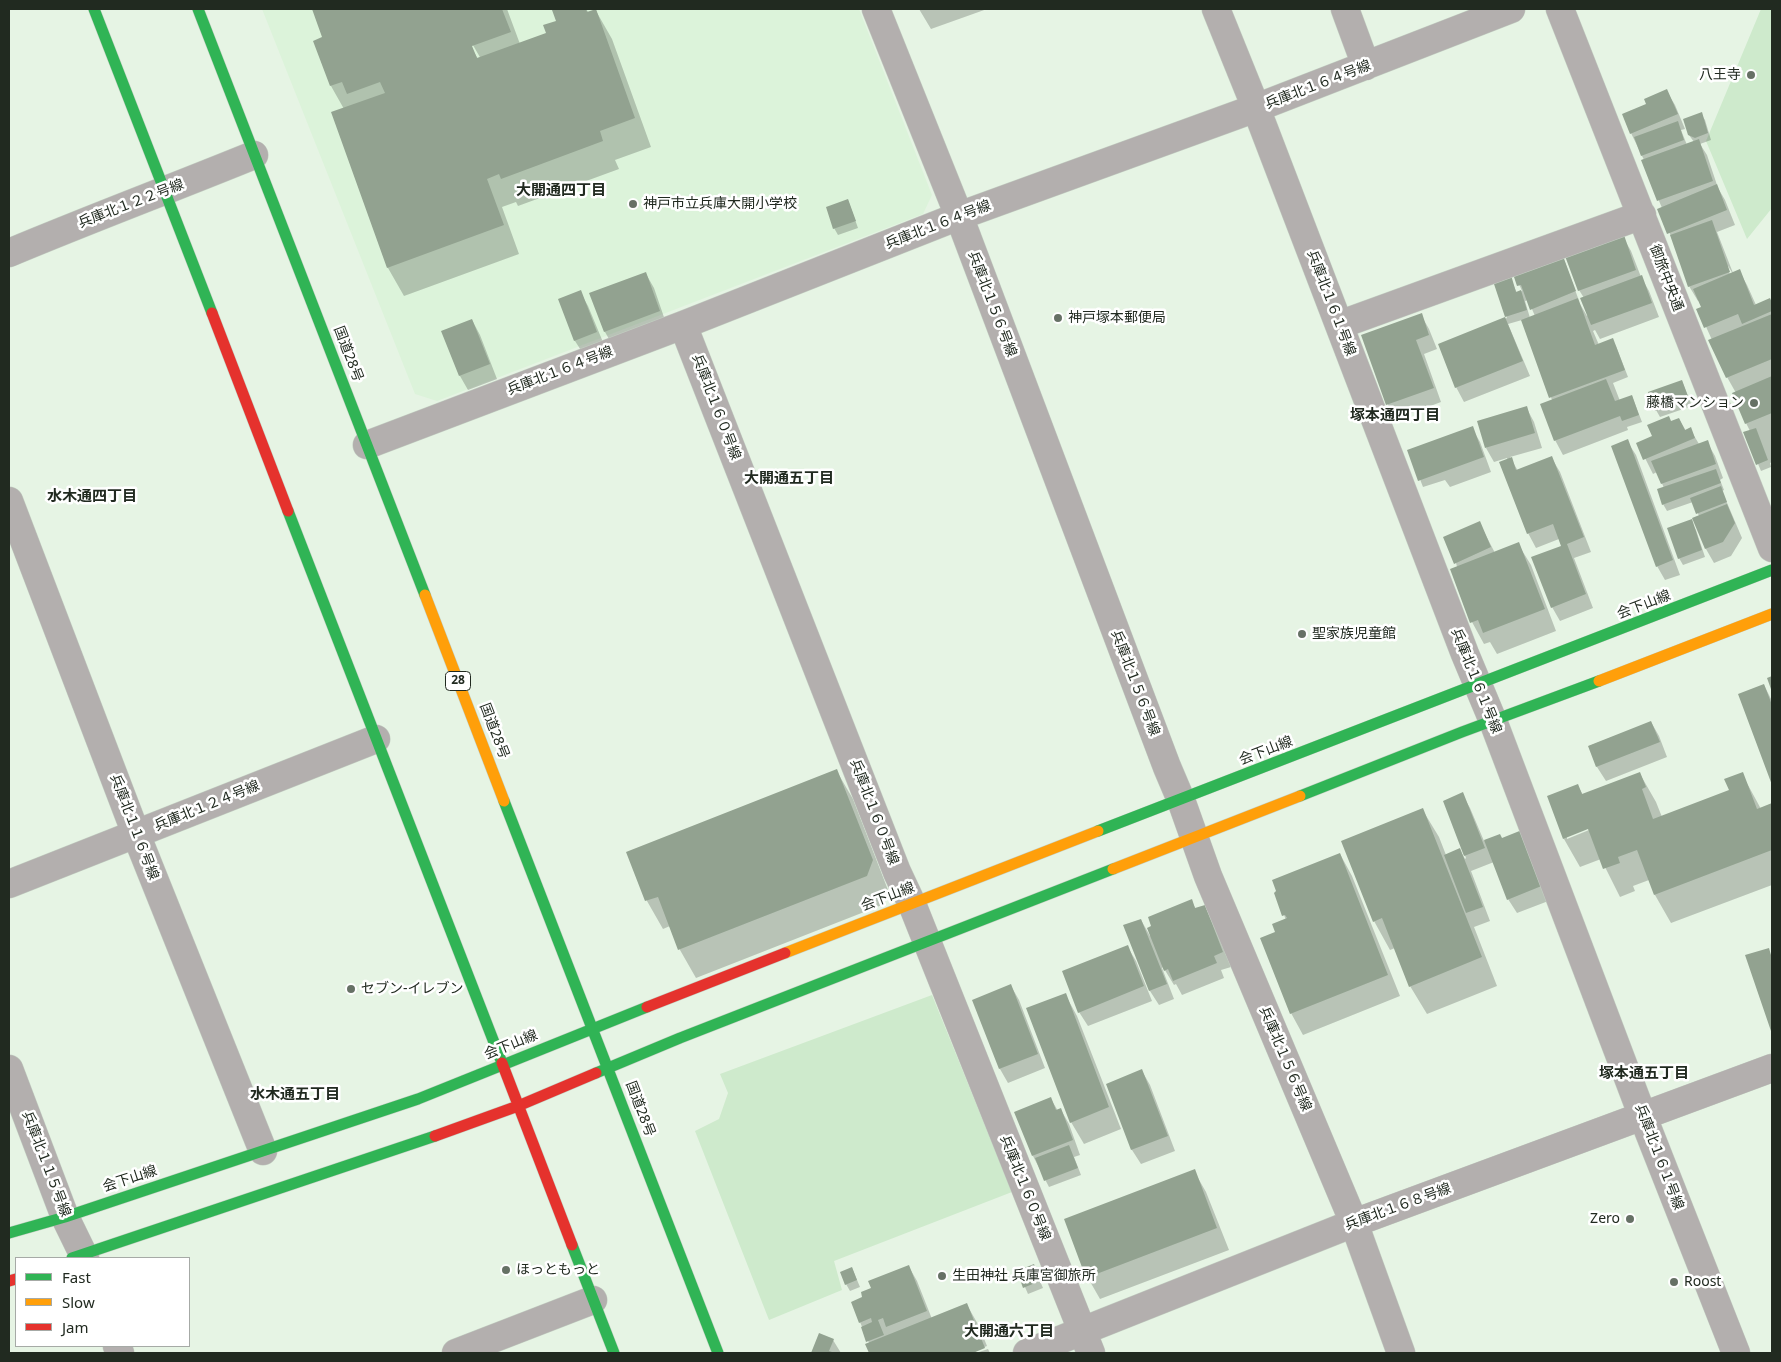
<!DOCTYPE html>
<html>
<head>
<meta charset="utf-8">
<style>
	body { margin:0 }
	#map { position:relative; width:1781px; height:1362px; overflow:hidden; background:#e6f4e4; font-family:"Noto Sans",sans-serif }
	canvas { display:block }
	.frame { position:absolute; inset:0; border:10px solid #212a20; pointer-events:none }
	.legend { position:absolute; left:15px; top:1257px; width:175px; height:90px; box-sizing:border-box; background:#fff; border:1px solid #a6aaa6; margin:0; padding:6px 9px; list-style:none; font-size:15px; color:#212a20 }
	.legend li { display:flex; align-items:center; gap:10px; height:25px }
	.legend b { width:25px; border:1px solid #a6aaa6 }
</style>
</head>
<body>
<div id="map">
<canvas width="1781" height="1362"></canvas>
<div class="frame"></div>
<ul class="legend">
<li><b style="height:6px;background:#30b455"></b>Fast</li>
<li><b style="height:6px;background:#ff9f0a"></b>Slow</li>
<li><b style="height:6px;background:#e5322d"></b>Jam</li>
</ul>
</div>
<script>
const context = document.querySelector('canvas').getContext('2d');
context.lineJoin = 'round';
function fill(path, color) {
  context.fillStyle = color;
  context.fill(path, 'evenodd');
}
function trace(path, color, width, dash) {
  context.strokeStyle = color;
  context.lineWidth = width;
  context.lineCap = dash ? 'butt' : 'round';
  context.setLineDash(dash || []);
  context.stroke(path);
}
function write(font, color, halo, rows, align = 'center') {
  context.font = font + ' "Noto Sans","Noto Sans JP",sans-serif';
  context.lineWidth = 5;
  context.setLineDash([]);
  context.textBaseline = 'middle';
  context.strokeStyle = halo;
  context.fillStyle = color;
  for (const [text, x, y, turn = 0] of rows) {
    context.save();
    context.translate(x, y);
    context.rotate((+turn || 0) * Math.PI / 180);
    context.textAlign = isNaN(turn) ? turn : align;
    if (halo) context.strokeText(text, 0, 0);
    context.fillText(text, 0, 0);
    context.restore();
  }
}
fill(new Path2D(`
	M 262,9 L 859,9 L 932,195 L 923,214 L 437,401 L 415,394 Z`), '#dcf3da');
fill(new Path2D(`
	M 1761,9 L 1772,9 L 1772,208 L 1747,239 L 1706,141 Z
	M 932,995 L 1012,1192 L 834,1261 L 842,1290 L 769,1320 L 695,1131 L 719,1119 L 728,1093 L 720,1074 Z`), '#ceeacc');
fill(new Path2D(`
	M 313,9 L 507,9 L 520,44 L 547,34 L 558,21 L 554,11 L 561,9 L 586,9 L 589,13 L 596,11 L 612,39 L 651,147 L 615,160 L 619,169 L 518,206 L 516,202 L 502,207 L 519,254 L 404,296 L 388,268 L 344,109 L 331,86 L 324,38 ZM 470,40 L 481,59 L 478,59 L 468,42 Z
	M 919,9 L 987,9 L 931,29 Z
	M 1666,90 L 1675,105 L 1685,129 L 1681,130 L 1687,145 L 1694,142 L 1689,135 L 1701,114 L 1705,120 L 1711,140 L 1700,144 L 1707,155 L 1718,188 L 1725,200 L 1735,225 L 1717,232 L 1733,273 L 1739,271 L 1747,285 L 1756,305 L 1770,299 L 1772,304 L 1772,462 L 1770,463 L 1771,467 L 1761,471 L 1745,433 L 1750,431 L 1746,423 L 1736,393 L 1727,377 L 1712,340 L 1698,309 L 1703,307 L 1699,300 L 1698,301 L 1689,286 L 1675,245 L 1659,210 L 1662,208 L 1642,160 L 1644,160 L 1631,133 L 1647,105 ZM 1728,266 L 1733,274 L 1730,274 L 1726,267 Z
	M 848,200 L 858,228 L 838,235 L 834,228 Z
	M 1623,237 L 1631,251 L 1641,277 L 1649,291 L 1659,317 L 1600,339 L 1595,330 L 1593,331 L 1599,345 L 1612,339 L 1616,346 L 1628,377 L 1613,383 L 1620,401 L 1632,396 L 1642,422 L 1627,427 L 1628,430 L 1563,455 L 1555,440 L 1552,400 L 1522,320 L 1508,324 L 1530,376 L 1464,402 L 1456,387 L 1439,345 L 1507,318 L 1495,281 L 1510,277 L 1517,293 L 1522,291 L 1514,272 L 1563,257 L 1578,298 L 1577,299 L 1587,316 L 1588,316 L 1584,298 L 1579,290 ZM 1528,300 L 1535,316 L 1530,318 L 1525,301 Z
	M 646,274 L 654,288 L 667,326 L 613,346 L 605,332 L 591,294 Z
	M 580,292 L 588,306 L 605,347 L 584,355 L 575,341 L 560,300 Z
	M 1421,315 L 1429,329 L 1437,349 L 1424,354 L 1441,402 L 1396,419 L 1388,405 L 1363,336 Z
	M 472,320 L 480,335 L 497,379 L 468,390 L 460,376 L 443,331 Z
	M 1682,381 L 1692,406 L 1660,417 L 1656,410 Z
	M 1526,407 L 1534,422 L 1542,448 L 1510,457 L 1518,471 L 1551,457 L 1560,472 L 1591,552 L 1574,558 L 1593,608 L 1560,621 L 1552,607 L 1562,547 L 1559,539 L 1536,548 L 1528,533 L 1507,458 L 1494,462 L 1486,448 Z
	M 1679,419 L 1686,431 L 1690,429 L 1699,444 L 1707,442 L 1715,456 L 1723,478 L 1720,480 L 1724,490 L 1722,491 L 1742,538 L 1731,556 L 1714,563 L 1706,549 L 1694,519 L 1699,516 L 1693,502 L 1667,511 L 1663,504 L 1664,488 L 1657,472 L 1653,474 L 1638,444 L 1654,437 L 1672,423 Z
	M 1472,428 L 1480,442 L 1491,472 L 1450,487 L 1445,480 L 1423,487 L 1409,451 Z
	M 1627,441 L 1636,455 L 1680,575 L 1665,580 L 1657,566 Z
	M 1691,521 L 1696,530 L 1705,557 L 1683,565 L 1679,558 Z
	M 1479,522 L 1495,553 L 1518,544 L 1531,565 L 1556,631 L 1497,654 L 1490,642 L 1484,644 L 1472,622 L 1456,563 Z
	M 1764,685 L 1772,701 L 1772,782 L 1740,695 Z
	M 1651,722 L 1659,736 L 1667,757 L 1606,781 L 1597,767 L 1589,746 Z
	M 836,770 L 853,799 L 888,890 L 882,905 L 696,978 L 680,950 L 670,926 L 663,929 L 647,901 L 628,853 Z
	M 1640,774 L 1656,802 L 1662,817 L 1730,791 L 1742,774 L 1761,809 L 1772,805 L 1772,885 L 1671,923 L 1655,895 L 1649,880 L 1633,886 L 1635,891 L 1620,897 L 1601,859 L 1580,867 L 1564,839 L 1578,786 L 1583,795 ZM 1594,826 L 1594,828 L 1567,839 L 1567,836 Z
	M 1462,794 L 1470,808 L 1484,841 L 1499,835 L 1502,839 L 1522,832 L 1551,900 L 1517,913 L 1508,899 L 1494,862 L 1471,871 L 1490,921 L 1474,927 L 1497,986 L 1427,1014 L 1410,986 L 1395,948 L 1390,950 L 1374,921 L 1422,809 L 1439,837 L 1446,855 L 1460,850 L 1465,859 L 1466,858 L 1444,801 Z
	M 1340,854 L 1352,876 L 1400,996 L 1303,1035 L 1291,1013 L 1277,933 L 1286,920 L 1284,915 Z
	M 1191,901 L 1196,909 L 1204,906 L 1212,920 L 1231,967 L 1221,970 L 1224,978 L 1182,995 L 1176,984 L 1174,985 L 1163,967 L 1162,968 L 1174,999 L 1159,1005 L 1150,991 L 1125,926 L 1141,920 L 1150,936 Z
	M 1127,946 L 1136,961 L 1152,1001 L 1088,1026 L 1079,1012 Z
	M 1768,949 L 1772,957 L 1772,1031 L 1747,956 Z
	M 1011,986 L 1019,1000 L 1045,1068 L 1008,1083 L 1000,1069 L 974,1000 Z
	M 1065,994 L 1077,1016 L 1121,1129 L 1084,1144 L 1071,1122 Z
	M 1142,1071 L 1150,1085 L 1175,1151 L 1141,1164 L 1132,1150 L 1108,1084 Z
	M 1051,1099 L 1058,1111 L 1061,1110 L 1069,1124 L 1080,1155 L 1074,1157 L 1081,1175 L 1049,1187 L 1033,1156 Z
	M 1194,1171 L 1206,1192 L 1229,1250 L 1100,1299 L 1088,1278 L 1066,1220 Z
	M 1033,1265 L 1043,1288 L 1028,1294 L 1018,1271 Z
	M 909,1267 L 917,1281 L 932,1319 L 967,1305 L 979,1326 L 987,1346 L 969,1353 L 870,1353 L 866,1344 L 869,1343 L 860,1322 L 864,1298 L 872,1289 Z
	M 852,1268 L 860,1287 L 850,1291 L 846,1284 Z
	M 820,1334 L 833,1340 L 841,1353 L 812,1353 Z
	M 988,1349 L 990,1353 L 976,1353 Z`), '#0003');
fill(new Path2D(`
	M 312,9 L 502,9 L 511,32 L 472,46 L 477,58 L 546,33 L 543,25 L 556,21 L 552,10 L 557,9 L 586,9 L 587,12 L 596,9 L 635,118 L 600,131 L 603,141 L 501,179 L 499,174 L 487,179 L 504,225 L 387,268 L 331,112 L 385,93 L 380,82 L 347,94 L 342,82 L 330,86 L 313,41 L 322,37 Z
	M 1667,89 L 1678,114 L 1630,134 L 1622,114 L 1646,104 L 1644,99 Z
	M 1702,112 L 1708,133 L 1695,138 L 1688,135 L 1683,119 Z
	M 1678,121 L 1684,140 L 1641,156 L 1634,137 Z
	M 1699,139 L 1713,181 L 1657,201 L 1641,160 Z
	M 1717,184 L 1727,210 L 1667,234 L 1657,209 Z
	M 848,199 L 856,221 L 833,229 L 826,207 Z
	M 1712,220 L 1730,272 L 1688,287 L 1670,235 Z
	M 1624,235 L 1636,270 L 1578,291 L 1565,256 Z
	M 1563,256 L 1576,291 L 1530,310 L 1521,285 L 1517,286 L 1512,271 Z
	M 1740,269 L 1754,305 L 1770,298 L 1772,303 L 1772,311 L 1742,324 L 1738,314 L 1704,328 L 1696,309 L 1701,307 L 1693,289 Z
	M 646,272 L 660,311 L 604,332 L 589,293 Z
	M 1511,275 L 1516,292 L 1521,290 L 1527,310 L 1505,317 L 1493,281 Z
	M 1642,275 L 1652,303 L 1591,325 L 1580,298 Z
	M 581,290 L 597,332 L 574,341 L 558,299 Z
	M 1578,298 L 1595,345 L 1613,338 L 1625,370 L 1549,398 L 1521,320 Z
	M 1422,313 L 1429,335 L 1416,340 L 1434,388 L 1386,405 L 1361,335 Z
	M 1772,314 L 1772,359 L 1726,378 L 1708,340 Z
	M 1505,317 L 1523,361 L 1455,388 L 1438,344 Z
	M 472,319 L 490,364 L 459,376 L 441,331 Z
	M 1772,376 L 1772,413 L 1745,424 L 1732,393 Z
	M 1606,379 L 1615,401 L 1632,395 L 1639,415 L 1622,421 L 1620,416 L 1554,441 L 1540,404 Z
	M 1682,380 L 1689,399 L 1655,411 L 1648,392 Z
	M 1527,406 L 1535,433 L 1485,448 L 1477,421 Z
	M 1669,416 L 1671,421 L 1679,418 L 1685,430 L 1691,427 L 1695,438 L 1643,460 L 1636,443 L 1652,436 L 1647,425 Z
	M 1473,426 L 1484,457 L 1418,481 L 1407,450 Z
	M 1756,428 L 1768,460 L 1756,465 L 1743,432 Z
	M 1628,439 L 1673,560 L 1656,567 L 1611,446 Z
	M 1708,440 L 1716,464 L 1661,484 L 1651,461 Z
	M 1552,456 L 1584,537 L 1567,544 L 1586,594 L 1551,608 L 1531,557 L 1561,546 L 1553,524 L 1527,534 L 1499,462 L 1512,457 L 1516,470 Z
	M 1716,469 L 1721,483 L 1662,505 L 1657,489 Z
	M 1721,486 L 1727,502 L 1696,514 L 1690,498 Z
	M 1727,504 L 1735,523 L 1723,542 L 1705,549 L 1692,518 Z
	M 1692,519 L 1702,550 L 1678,559 L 1667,528 Z
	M 1480,521 L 1491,547 L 1454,564 L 1443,537 Z
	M 1519,542 L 1545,609 L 1483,633 L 1478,620 L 1470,623 L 1450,569 Z
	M 1772,676 L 1772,692 L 1767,678 Z
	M 1764,684 L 1772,705 L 1772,785 L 1738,694 Z
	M 1651,721 L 1660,742 L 1596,767 L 1588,746 Z
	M 837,769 L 873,860 L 867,876 L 678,950 L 658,897 L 645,901 L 626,852 Z
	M 1640,772 L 1646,787 L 1642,789 L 1653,819 L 1729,790 L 1724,779 L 1743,772 L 1757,809 L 1772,803 L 1772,850 L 1654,895 L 1637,850 L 1618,857 L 1620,863 L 1603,869 L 1588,829 L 1563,839 L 1547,796 L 1578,784 L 1582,794 Z
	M 1463,792 L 1485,848 L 1464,856 L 1443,801 Z
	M 1423,808 L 1482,957 L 1409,987 L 1382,918 L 1373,922 L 1341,841 Z
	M 1522,830 L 1544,885 L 1507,900 L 1484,840 L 1500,834 L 1502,838 Z
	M 1460,848 L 1483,907 L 1466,913 L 1444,855 Z
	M 1340,853 L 1388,975 L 1290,1014 L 1260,938 L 1275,932 L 1272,924 L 1287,918 L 1285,915 L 1282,916 L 1274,893 L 1276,891 L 1272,880 Z
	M 1192,899 L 1195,908 L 1205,905 L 1223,952 L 1214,956 L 1217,963 L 1173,981 L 1168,969 L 1164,971 L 1147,928 L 1151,926 L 1148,917 Z
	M 1141,919 L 1167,984 L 1149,991 L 1123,925 Z
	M 1128,945 L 1144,986 L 1078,1013 L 1062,971 Z
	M 1769,948 L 1772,959 L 1772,1034 L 1745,955 Z
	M 1011,984 L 1038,1054 L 999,1069 L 972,1000 Z
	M 1066,993 L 1109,1107 L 1070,1123 L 1026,1008 Z
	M 1142,1069 L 1168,1136 L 1131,1150 L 1106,1084 Z
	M 1051,1097 L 1056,1110 L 1061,1108 L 1073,1140 L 1032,1156 L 1014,1112 Z
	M 1069,1145 L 1078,1168 L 1044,1181 L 1035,1158 Z
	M 1195,1169 L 1217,1228 L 1086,1278 L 1064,1219 Z
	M 1034,1264 L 1040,1281 L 1023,1288 L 1017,1271 Z
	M 909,1265 L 927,1311 L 886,1327 L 883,1318 L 878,1320 L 884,1335 L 866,1342 L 861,1327 L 872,1322 L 871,1318 L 859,1323 L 851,1302 L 862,1297 L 861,1292 L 871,1288 L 868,1281 Z
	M 852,1267 L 857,1280 L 845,1285 L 840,1272 Z
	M 967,1303 L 985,1348 L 973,1353 L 869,1353 L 865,1344 Z
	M 819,1333 L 834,1339 L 829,1351 L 835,1353 L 811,1353 Z`), '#92a290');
const street = new Path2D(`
	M 876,9 L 959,216 L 1167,767 L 1181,800 L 1208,876 L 1354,1223 L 1401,1353
	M 1216,9 L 1256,108 L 1465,654 L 1493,721 L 1643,1117 L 1736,1353
	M 1345,9 L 1366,66
	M 1560,9 L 1772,548
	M 9,253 C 90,219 173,188 254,155
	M 683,325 L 897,872 L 912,904 L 1091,1353
	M 1339,325 L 1642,215
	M 367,445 L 683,325 L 959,216 L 1256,108 L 1511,9
	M 9,501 L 136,834 L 263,1151
	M 9,884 L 376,739
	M 9,1069 L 65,1217 L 85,1258
	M 117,1346 L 120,1353
	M 456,1353 L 593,1300
	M 1027,1353 L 1354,1223 L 1772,1068`);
const fast = new Path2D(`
	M 94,9 L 212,313
	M 198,9 L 425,595
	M 288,511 L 502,1063
	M 1300,796 L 1462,732 L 1599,681
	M 504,801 L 718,1353
	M 1098,831 L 1772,570
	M 596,1073 L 680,1038 L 1113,869
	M 9,1233 L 65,1217 L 418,1099 L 647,1007
	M 572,1245 L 614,1353
	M 72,1258 L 435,1136`);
const slow = new Path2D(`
	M 425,595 L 504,801
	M 1599,681 L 1772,614
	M 1113,869 L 1300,796
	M 785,953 L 1098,831`);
const jam = new Path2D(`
	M 212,313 L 288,511
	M 647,1007 L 785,953
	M 502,1063 L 572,1245
	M 435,1136 L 518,1106 L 596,1073
	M 9,1281 L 16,1279`);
trace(street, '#c3cec2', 29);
trace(fast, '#c3cec2', 12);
trace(slow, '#c3cec2', 12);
trace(jam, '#c3cec2', 12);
trace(street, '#b3afae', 28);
trace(fast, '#30b455', 11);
trace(slow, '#ff9f0a', 11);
trace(jam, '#e5322d', 11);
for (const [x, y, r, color] of [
	[1751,75,5,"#667165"],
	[633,204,5,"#667165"],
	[1058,318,5,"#667165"],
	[1754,403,5,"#667165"],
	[1302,634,5,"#667165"],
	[351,989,5,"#667165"],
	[1630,1219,5,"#667165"],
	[506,1270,5,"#667165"],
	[942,1276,5,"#667165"],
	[1674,1282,5,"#667165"]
]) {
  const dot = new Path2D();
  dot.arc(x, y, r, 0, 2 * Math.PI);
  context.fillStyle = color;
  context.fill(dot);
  trace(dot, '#fff', 2);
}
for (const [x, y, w] of [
	[458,681,25]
]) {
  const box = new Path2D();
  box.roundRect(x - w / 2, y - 9.5, w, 19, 4);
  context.fillStyle = '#fff';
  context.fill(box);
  trace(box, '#212a20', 1);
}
write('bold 12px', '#212a20', null, [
	["28",458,681]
]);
write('14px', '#212a20', '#fff', [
	["八王寺",1741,75,"right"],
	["神戸市立兵庫大開小学校",643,204],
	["神戸塚本郵便局",1068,318],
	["藤橋マンション",1744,403,"right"],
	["聖家族児童館",1312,634],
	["セブン-イレブン",361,989],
	["Zero",1620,1219,"right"],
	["ほっともっと",516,1270],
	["生田神社 兵庫宮御旅所",952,1276],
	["Roost",1684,1282]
], 'left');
write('14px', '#212a20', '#fff', [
	["兵庫北１６４号線",1318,85,-21],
	["兵庫北１２２号線",131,204,-21],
	["兵庫北１６４号線",938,225,-21],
	["御旅中央通",1666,278,69],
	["兵庫北１６１号線",1331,303,69],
	["兵庫北１５６号線",992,304,69],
	["国道28号",348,354,69],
	["兵庫北１６４号線",560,371,-21],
	["兵庫北１６０号線",716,407,69],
	["会下山線",1644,605,-21],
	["兵庫北１６１号線",1476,681,68],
	["兵庫北１５６号線",1135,683,69],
	["国道28号",494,731,69],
	["会下山線",1266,751,-21],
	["兵庫北１２４号線",207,806,-22],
	["兵庫北１６０号線",874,812,69],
	["兵庫北１１６号線",134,827,69],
	["会下山線",888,897,-21],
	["会下山線",511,1045,-22],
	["兵庫北１５６号線",1285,1059,67],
	["国道28号",640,1109,69],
	["兵庫北１６１号線",1659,1157,69],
	["兵庫北１１５号線",46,1164,69],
	["会下山線",130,1179,-18],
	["兵庫北１６０号線",1025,1188,68],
	["兵庫北１６８号線",1398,1207,-20]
]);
write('bold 15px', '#212a20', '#fff', [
	["大開通四丁目",561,191],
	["塚本通四丁目",1395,416],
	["大開通五丁目",789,479],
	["水木通四丁目",92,497],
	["塚本通五丁目",1644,1074],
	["水木通五丁目",295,1095],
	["大開通六丁目",1009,1332]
]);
</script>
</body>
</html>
